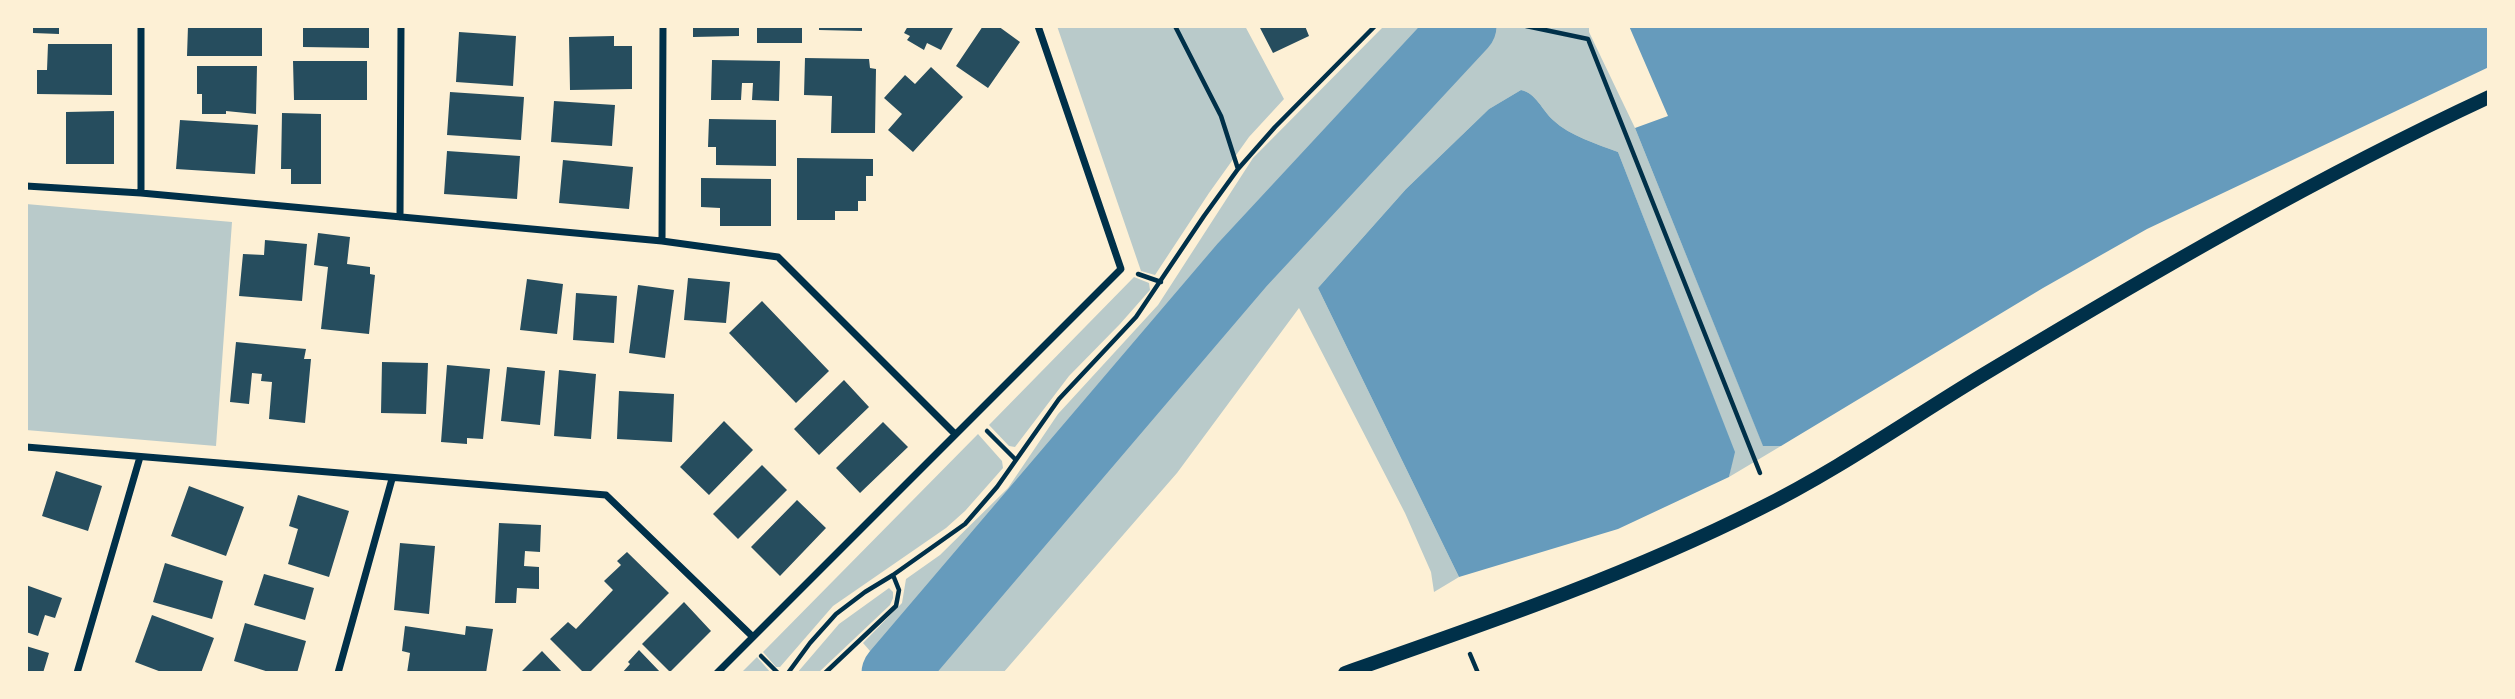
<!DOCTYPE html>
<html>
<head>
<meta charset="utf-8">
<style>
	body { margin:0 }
	#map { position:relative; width:2515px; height:699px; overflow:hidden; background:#fdf0d5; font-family:Arial,sans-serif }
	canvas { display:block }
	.frame { position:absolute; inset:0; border:28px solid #fdf0d5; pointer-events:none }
</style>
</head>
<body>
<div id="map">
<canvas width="2515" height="699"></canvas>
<div class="frame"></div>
</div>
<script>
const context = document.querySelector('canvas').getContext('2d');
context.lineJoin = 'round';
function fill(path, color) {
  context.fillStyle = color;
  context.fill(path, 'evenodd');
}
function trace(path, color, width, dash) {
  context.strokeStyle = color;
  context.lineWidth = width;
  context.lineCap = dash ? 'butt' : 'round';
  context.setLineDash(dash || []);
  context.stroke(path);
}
fill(new Path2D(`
	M 1057,26 L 1245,26 L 1284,99 L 1249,137 L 1209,193 L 1155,275 L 1141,271 Z
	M 1384,26 L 1437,26 L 1284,185 L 1287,189 L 960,577 L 871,673 L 861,673 L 877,659 L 863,643 L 902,603 L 906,579 L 940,555 L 1008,488 L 1058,414 L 1158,305 L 1253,158 Z
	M 1492,26 L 1589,26 L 1589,32 L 1635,128 L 1763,445 L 1781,446 L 1729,477 L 1734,451 L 1618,152 C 1597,144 1570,136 1553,120 C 1542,110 1536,93 1521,90 L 1489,109 L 1406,189 L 1318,288 L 1459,577 L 1434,592 L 1431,572 L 1405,513 L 1299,308 L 1177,473 L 1003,673 L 915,673 L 1042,529 L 1260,269 L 1311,212 L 1316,213 Z
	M 26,204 L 232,222 L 216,446 L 26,430 Z
	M 1134,277 L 1149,283 L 1150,290 L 1120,324 L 1069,376 L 1015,447 L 1009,446 L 989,425 Z
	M 978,434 L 1002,461 L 1003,468 L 965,511 L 946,528 L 833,606 L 780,667 L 776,667 L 763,652 Z
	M 889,588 L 893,592 L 893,598 L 890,605 L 818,673 L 797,673 L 839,624 Z
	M 757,657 L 771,673 L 741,673 Z`), '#b9caca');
fill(new Path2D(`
	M 1629,26 L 2489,26 L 2489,67 L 2147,229 L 2043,288 L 1781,446 L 1763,446 L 1635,128 L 1668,116 Z
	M 1521,90 C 1536,93 1542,110 1553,120 C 1570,136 1597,144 1618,152 L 1735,452 L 1729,477 L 1618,529 L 1459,577 L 1318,288 L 1406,189 L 1489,109 Z`), '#669bbc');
trace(new Path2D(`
	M 894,673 L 1242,265 L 1464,26`), '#669bbc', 65);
fill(new Path2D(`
	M 33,26 L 59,26 L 59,34 L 33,33 Z
	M 188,26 L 262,26 L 262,56 L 187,56 Z
	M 303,26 L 369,26 L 369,48 L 303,47 Z
	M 693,26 L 739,26 L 739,36 L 693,37 Z
	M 757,26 L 802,26 L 802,43 L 757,43 Z
	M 819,26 L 862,26 L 862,31 L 819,30 Z
	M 908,26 L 954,26 L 941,50 L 927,43 L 924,50 L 907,40 L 910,36 L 904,33 Z
	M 983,26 L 998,26 L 1020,42 L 988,88 L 956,66 Z
	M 1259,26 L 1305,26 L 1309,36 L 1273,53 Z
	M 459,32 L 516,36 L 513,86 L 456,82 Z
	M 614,36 L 614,46 L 632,46 L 632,89 L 570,90 L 569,37 Z
	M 48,44 L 112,44 L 112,95 L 37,94 L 37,70 L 47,70 Z
	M 805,58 L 869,59 L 870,68 L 876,69 L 875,133 L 831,133 L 832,96 L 804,95 Z
	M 712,60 L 780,61 L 779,101 L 752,100 L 753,83 L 742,83 L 741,100 L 711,100 Z
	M 293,61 L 367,61 L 367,100 L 294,100 Z
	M 197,66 L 257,66 L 256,114 L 226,111 L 226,114 L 202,114 L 202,94 L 197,94 Z
	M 931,67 L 963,97 L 913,152 L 888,130 L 902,114 L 884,98 L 905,75 L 915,84 Z
	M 450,92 L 524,97 L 521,140 L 447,135 Z
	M 554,101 L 615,105 L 612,146 L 551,142 Z
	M 114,111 L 114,164 L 66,164 L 66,112 Z
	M 282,113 L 321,114 L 321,184 L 291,184 L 291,169 L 281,169 Z
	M 709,119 L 776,120 L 776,166 L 716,165 L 716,147 L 708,147 Z
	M 180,120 L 258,125 L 255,174 L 176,169 Z
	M 447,151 L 520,156 L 517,199 L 444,194 Z
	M 797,158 L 873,159 L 873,176 L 866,176 L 866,201 L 858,201 L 858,211 L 835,211 L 835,220 L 797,220 Z
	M 563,160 L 633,167 L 629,209 L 559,203 Z
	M 701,178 L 771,179 L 771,226 L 720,226 L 720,208 L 701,207 Z
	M 318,233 L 350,237 L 347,264 L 370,267 L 370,274 L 375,275 L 369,334 L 321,329 L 328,267 L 314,265 Z
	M 265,240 L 307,244 L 302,301 L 239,296 L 243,254 L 264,255 Z
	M 688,278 L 730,282 L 726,323 L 684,320 Z
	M 527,279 L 563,284 L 557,334 L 520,330 Z
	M 638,285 L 674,290 L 665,358 L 629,353 Z
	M 576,293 L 617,296 L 614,343 L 573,340 Z
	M 762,301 L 829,371 L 796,403 L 729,333 Z
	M 236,342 L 306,349 L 304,359 L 311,359 L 305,423 L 269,419 L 272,382 L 261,381 L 262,374 L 252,373 L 249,404 L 230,402 Z
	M 382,362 L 428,363 L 426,414 L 381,413 Z
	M 447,365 L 490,369 L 483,439 L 467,438 L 467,444 L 441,442 Z
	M 507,367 L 545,371 L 540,425 L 501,421 Z
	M 559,370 L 596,374 L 591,439 L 554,436 Z
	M 844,380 L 869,407 L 819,455 L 794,429 Z
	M 619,391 L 674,394 L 672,442 L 617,439 Z
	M 724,421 L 753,450 L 709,495 L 680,467 Z
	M 883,422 L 908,447 L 860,493 L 836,468 Z
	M 762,465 L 787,490 L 738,539 L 713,514 Z
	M 56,471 L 102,486 L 88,531 L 42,516 Z
	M 189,486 L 244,507 L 226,556 L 171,536 Z
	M 298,495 L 349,511 L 329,577 L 288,564 L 298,529 L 289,526 Z
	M 797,500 L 826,528 L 780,576 L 751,547 Z
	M 499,523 L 541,525 L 540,552 L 525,551 L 524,566 L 539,567 L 539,589 L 517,588 L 516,603 L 495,603 Z
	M 400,543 L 435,546 L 429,614 L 394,610 Z
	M 627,552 L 669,593 L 589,673 L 584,673 L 550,639 L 568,622 L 576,629 L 613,590 L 604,581 L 621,565 L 617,561 Z
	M 165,563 L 223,581 L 212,619 L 153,602 Z
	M 264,574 L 314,588 L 305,620 L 254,605 Z
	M 26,585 L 62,598 L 55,618 L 45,615 L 38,636 L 26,632 Z
	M 684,602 L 711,631 L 670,672 L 642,644 Z
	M 152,615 L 214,638 L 201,673 L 164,673 L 135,662 Z
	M 245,623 L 306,641 L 297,673 L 272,673 L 234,661 Z
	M 405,626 L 465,635 L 466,626 L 493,629 L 486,673 L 407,673 L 410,653 L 402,651 Z
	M 26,646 L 49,653 L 43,673 L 36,671 L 26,673 Z
	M 639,650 L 661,673 L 622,673 L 630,664 L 628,662 Z
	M 542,651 L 563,673 L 520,673 Z`), '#264d5e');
trace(new Path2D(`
	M 1526,26 L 1588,39 L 1760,473
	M 1238,169 L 1275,127 L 1375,26
	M 1138,274 L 1161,282
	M 987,431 L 1016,460
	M 1470,654 L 1478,673
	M 761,656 L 778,673
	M 788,673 L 810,643 L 836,614 L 865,592 L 893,575 L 965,524 L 997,487 L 1059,399 L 1136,317 L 1204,216 L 1238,169 L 1221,116 L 1175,26
	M 825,673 L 896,606 L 899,590 L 893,575`), '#003049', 4.5);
trace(new Path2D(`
	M 26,186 L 141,193 L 662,241 L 778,257 L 955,434
	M 141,193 L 141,26
	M 400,217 L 401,26
	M 662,241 L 663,26
	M 26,447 L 606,495 L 753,637
	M 77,673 L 140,457
	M 338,673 L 392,479
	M 717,673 L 1121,269 L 1038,26`), '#003049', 7);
trace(new Path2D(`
	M 1345,673 C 1485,624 1626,576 1759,509 C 1840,469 1914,416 1991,370 C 2154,272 2317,177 2489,97`), '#003049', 14);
</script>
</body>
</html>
